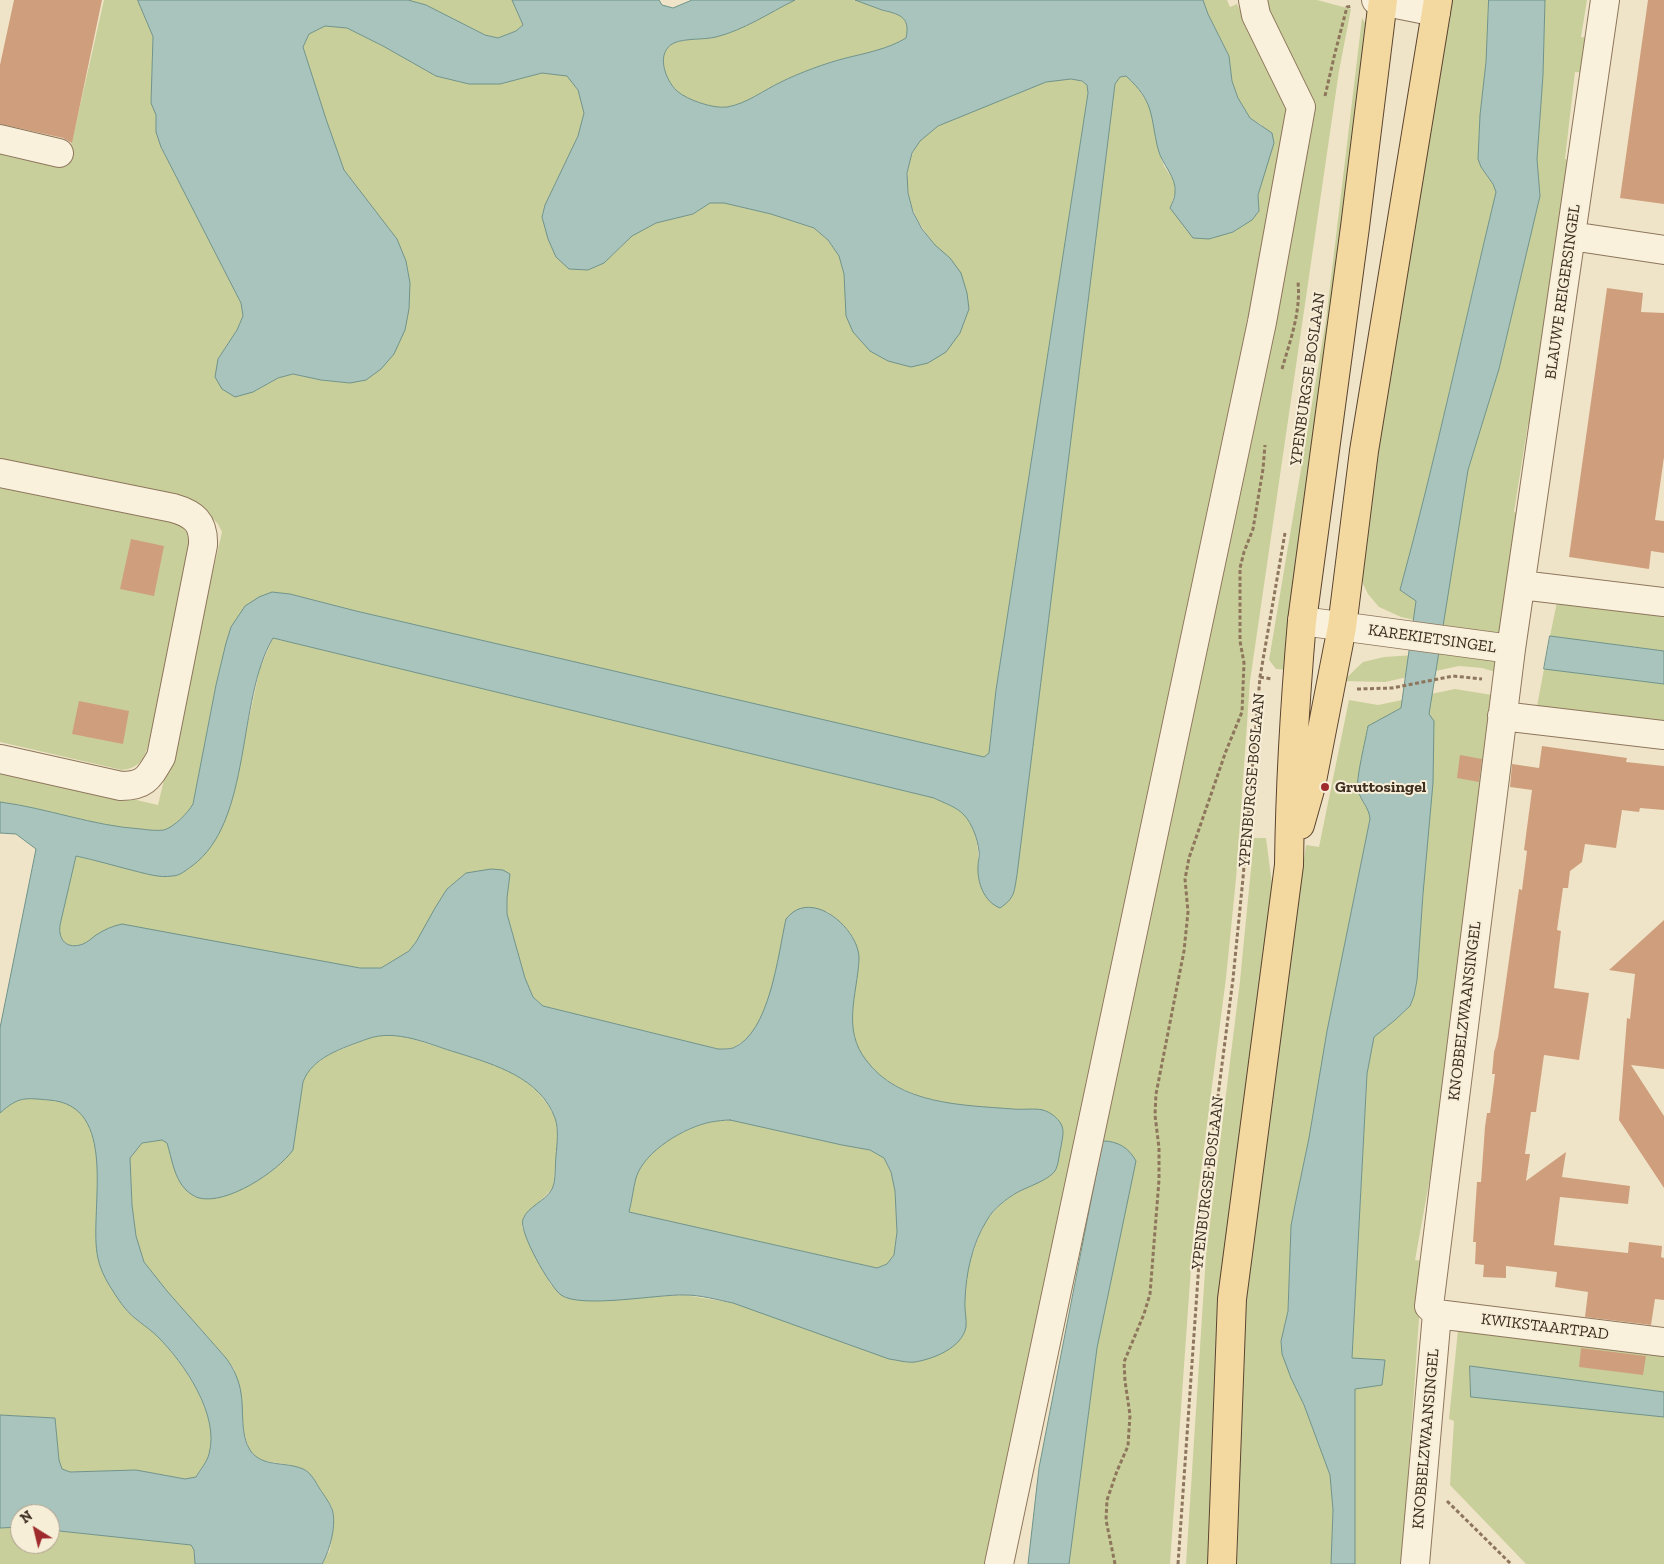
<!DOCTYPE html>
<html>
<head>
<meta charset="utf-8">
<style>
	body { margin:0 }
	#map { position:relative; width:1664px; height:1564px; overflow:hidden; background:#f0e4c8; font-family:"Zilla Slab",serif }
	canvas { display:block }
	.north { position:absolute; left:10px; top:1504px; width:50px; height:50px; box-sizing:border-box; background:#f7eed8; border:1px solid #ada18e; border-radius:50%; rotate:324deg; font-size:14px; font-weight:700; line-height:20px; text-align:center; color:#3d2e20 }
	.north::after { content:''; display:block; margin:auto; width:18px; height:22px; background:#9e2a2b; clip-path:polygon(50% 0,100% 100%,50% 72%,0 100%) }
</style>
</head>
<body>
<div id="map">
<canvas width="1664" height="1564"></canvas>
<div class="north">N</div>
</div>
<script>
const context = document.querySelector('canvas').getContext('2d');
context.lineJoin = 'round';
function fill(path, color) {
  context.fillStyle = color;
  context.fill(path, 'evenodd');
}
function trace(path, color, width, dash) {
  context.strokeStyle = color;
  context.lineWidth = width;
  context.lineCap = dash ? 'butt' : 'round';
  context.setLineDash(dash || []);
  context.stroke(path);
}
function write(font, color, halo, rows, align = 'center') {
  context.font = font + ' "Zilla Slab",serif';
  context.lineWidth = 4;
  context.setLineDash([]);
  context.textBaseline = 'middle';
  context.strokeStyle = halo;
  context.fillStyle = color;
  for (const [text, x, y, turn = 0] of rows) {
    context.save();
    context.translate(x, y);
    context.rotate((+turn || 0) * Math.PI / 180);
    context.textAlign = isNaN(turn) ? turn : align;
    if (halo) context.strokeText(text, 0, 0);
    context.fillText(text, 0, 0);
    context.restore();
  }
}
fill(new Path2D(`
	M 104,0 L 138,0 L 153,37 L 151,103 L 156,115 L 156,132 L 161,147 L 241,303 L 243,316 L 237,330 L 218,359 L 253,392 L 278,378 L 293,374 L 321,380 L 350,383 L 410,283 L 406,261 L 397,239 L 344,170 L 326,119 L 303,47 L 309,34 L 325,26 L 347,28 L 383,46 L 436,76 L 469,84 L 500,84 L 542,73 L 567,75 L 578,90 L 584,113 L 578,136 L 545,205 L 542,217 L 569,269 L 588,270 L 604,263 L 632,236 L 656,223 L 693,214 L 710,203 L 724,203 L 771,214 L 814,228 L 828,240 L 839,256 L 844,274 L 845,292 L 935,245 C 917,223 902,196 909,165 C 911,157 914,148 920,141 C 938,120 985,106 1012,96 C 1023,91 1035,84 1047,82 C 1060,79 1077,77 1087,85 L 1088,93 L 996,690 L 989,753 L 984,757 L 977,756 L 356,611 L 290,594 L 272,592 L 231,627 L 216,685 L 193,804 C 188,813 174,827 164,830 C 158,831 148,830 141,829 C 93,826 47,808 0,802 L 0,768 L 158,805 L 222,532 L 218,524 L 205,511 L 0,465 L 0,148 L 67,163 Z
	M 408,0 L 512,0 L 523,25 L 516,31 L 498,38 L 485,35 L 426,5 Z
	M 795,0 C 814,0 834,0 853,0 C 862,1 871,6 879,9 C 895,14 912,14 906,38 C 888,49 866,53 846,58 C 826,63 799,73 781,82 C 764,90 746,104 727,107 C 714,109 687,100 677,91 C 665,80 655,52 674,43 C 685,38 704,40 716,37 C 744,30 769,13 795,0 Z
	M 1203,0 L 1227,0 L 1230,7 L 1237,4 L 1249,28 L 1263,0 L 1317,0 L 1351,9 L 1339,71 L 1250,681 L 1236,879 L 1226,978 L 1194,1225 L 1170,1564 L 1069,1564 L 1097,1348 L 1103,1141 L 1011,1564 L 322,1564 L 330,1550 L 334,1518 L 332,1507 L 310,1474 L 291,1465 L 265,1461 L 257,1458 L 249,1449 L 245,1436 L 234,1369 L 226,1358 L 167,1291 L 144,1262 L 136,1236 L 132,1205 L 130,1158 L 142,1143 L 162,1140 L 167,1143 L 178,1180 L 293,1150 L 303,1082 L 306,1074 L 313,1066 L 330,1054 L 372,1037 L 389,1035 L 406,1037 L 493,1064 L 509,1071 L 525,1081 L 537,1091 L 548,1105 L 556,1120 L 558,1141 L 553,1188 L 523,1218 L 522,1227 L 536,1258 L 551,1285 L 572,1299 L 591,1300 L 685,1295 L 733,1303 L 966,1327 L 964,1303 L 967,1269 L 979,1236 L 987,1219 L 1001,1204 L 1018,1192 L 1043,1110 C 980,1111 858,1106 852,1022 C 851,1013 854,1004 854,995 C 855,982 855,970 855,957 C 855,953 856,946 855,942 C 851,930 836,919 827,911 L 767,1004 L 755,1029 L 748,1038 L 733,1048 L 718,1049 L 543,1006 L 533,997 L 525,978 L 507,914 L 507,898 L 510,874 L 466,873 L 447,889 L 416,942 L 409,951 L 381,968 L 360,968 L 113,926 C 106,930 90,942 83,944 C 66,950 58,940 60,925 L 76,856 L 153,875 L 233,792 L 260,668 L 273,638 L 934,798 C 944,803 958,807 965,816 C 978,830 979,851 978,868 L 1017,875 L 1101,195 L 1115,84 L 1120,77 L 1126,76 L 1135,84 L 1151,108 L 1158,150 L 1164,166 L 1174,181 L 1175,193 L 1170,208 L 1209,239 L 1233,232 L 1252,220 L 1259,211 L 1258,195 L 1264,173 L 1262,125 L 1250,118 L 1238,98 L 1232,81 L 1229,56 L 1208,14 Z
	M 1445,0 L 1489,0 L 1486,62 L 1480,115 L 1478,159 L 1481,167 L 1493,184 L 1496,192 C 1464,324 1436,458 1400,590 L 1416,601 L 1415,607 L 1445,611 L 1468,470 L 1499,369 L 1540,196 L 1537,159 L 1543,75 L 1545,0 L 1587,0 L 1581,37 L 1593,38 L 1587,73 L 1575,72 L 1565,159 L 1575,161 L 1537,423 L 1528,424 L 1514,512 L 1525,513 L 1506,627 L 1499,632 L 1477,634 L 1401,617 L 1379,607 L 1368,594 L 1363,584 L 1363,508 Z
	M 1362,18 L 1370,31 L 1291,670 L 1276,669 L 1269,660 L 1326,320 Z
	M 0,482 L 170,522 C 184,527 186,529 192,542 L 149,742 C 145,758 140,768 122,770 L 0,742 Z
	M 1558,597 L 1664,610 L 1664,651 L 1550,636 Z
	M 1446,653 L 1491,657 L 1503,670 L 1499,673 L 1482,668 L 1459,666 L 1385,682 L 1343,681 L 1363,662 L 1384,657 Z
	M 1544,669 L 1664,684 L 1664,722 L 1537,706 Z
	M 1455,689 L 1492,695 L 1459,1018 L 1415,1260 L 1423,1261 L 1402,1564 L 1355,1564 L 1355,1389 L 1385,1360 L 1352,1359 L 1367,1074 L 1374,1037 L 1395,1020 L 1410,1006 L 1414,996 L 1417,980 L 1423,894 L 1401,708 L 1368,727 L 1357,788 L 1361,799 L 1369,811 L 1370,819 L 1327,1031 L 1309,1138 L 1295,1205 L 1291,1226 L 1288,1311 L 1281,1341 L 1291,1378 L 1304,1405 L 1330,1475 L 1333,1510 L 1331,1564 L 1237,1564 C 1240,1450 1242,1335 1253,1221 L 1306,845 L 1319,847 L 1349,700 L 1378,705 Z
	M 1254,838 L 1266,838 L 1272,884 L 1227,1226 L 1219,1300 L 1210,1564 L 1186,1564 L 1206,1255 L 1240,981 Z
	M 27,1098 C 47,1100 73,1098 85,1118 C 103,1149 97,1195 97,1230 C 97,1246 96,1261 104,1275 C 110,1285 116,1297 124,1307 C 133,1319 147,1326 158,1337 C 184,1364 220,1415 209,1454 C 207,1462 200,1470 196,1477 L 185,1479 L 136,1470 L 70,1472 L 62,1469 L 59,1460 L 55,1418 L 0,1415 L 0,1113 L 12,1102 Z
	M 730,1120 L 842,1145 L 870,1150 L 884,1158 L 891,1172 L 895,1191 L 897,1232 L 894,1255 L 887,1264 L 877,1268 L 629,1212 C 632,1201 633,1189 636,1178 C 645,1149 681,1131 707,1123 C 715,1121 723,1120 730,1120 Z
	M 1458,1330 L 1664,1353 L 1664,1392 L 1470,1366 L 1472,1397 L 1664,1417 L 1664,1564 L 1526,1564 L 1450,1485 L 1454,1421 L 1449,1419 Z
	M 13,1527 L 20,1527 L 20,1544 L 50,1544 L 50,1530 L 191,1545 L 194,1550 L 195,1564 L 0,1564 L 0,1528 Z`), '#c9cf9b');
const water = new Path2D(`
	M 138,0 L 408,0 L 426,5 L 485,35 L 498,38 L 516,31 L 523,25 L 512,0 L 659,0 L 662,5 L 673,8 L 692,0 L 795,0 C 769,13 744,30 716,37 C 704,40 685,38 674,43 C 655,52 665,80 677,91 C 687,100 714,109 727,107 C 746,104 764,90 781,82 C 799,73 826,63 846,58 C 866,53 888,49 906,38 C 911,16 898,14 882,10 C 873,7 864,3 855,0 L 1203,0 L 1208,14 L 1229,56 L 1232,81 L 1238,98 L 1250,118 L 1272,133 L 1274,143 L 1258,195 L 1259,211 L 1252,220 L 1233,232 L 1209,239 L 1193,238 L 1170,208 C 1172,203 1175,198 1175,193 C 1177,177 1162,165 1158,149 C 1150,116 1155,102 1126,76 L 1120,77 L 1115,84 L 1017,875 C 1014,892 1015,898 1000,908 C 984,902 977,882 978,866 C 978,861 980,856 979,851 C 978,840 972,823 964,815 C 957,807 944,803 934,798 L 273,638 C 236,700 253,821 192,866 C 186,870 180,876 172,876 C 160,878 147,874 135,871 C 115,866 95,860 76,856 L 60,925 C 58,940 67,950 83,944 C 88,942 92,938 96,935 C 104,930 112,926 122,924 L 360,968 L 381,968 L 409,951 L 416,942 L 435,908 L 447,889 L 466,873 L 491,869 L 503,870 L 510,874 L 507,898 L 507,914 L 525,978 L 533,997 L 543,1006 L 718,1049 C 723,1049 729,1049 733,1048 C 770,1033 778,954 786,919 C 795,908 805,905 819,909 C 838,915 860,939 859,960 C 857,995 842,1029 866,1060 C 899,1105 963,1105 1013,1109 C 1022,1110 1035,1108 1043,1110 C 1050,1112 1058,1118 1061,1124 C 1065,1131 1062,1139 1061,1147 C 1059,1153 1059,1163 1056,1169 C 1052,1179 1027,1187 1018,1192 C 1006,1199 993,1209 987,1220 C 972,1244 966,1273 965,1300 C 964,1309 967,1319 966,1327 C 962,1348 933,1359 915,1362 C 907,1363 897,1360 889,1359 L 733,1303 C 718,1300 701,1295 685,1295 C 658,1294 581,1309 561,1295 C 550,1287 518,1231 523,1219 C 528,1206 546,1201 552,1189 C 556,1182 555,1164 556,1156 C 557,1144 559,1129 555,1118 C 540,1078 496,1065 458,1053 C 430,1045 397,1028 367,1039 C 343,1048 312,1057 303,1082 L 293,1150 C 277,1172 227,1205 199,1198 C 195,1197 189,1193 186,1190 C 174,1178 172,1159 167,1143 L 162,1140 L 142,1143 L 130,1158 L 132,1205 L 136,1236 L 144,1262 L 167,1291 L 226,1358 C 234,1369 239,1380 241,1393 C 244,1410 240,1435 250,1450 C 262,1468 285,1461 303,1469 C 310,1472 314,1479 318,1486 C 322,1493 329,1501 332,1509 C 337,1524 330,1550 322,1564 L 195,1564 L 194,1550 L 191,1545 L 50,1530 L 50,1514 L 20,1514 L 20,1527 L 0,1528 L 0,1415 L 55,1418 L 59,1460 L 62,1469 L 70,1472 L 136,1470 L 185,1479 L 196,1477 C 200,1470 207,1462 209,1454 C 220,1415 184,1363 158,1337 C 147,1326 133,1319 124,1307 C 120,1302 116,1296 113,1291 C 105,1279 99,1267 97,1253 C 90,1207 119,1105 49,1100 C 25,1098 19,1096 0,1113 L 0,1028 L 36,849 L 16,834 L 0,833 L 0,802 C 47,808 93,826 141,829 C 148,830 158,831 164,830 C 174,827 188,813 193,804 L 216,685 L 226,643 L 231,627 L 245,606 L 259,597 L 272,592 L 290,594 L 356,611 L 984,757 L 989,753 L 996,690 L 1088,93 L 1087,85 L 1082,81 L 1071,79 L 1046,82 L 938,126 L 920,141 L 912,153 L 907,173 L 908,193 L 913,212 L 922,229 L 935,245 L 950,258 L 961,273 L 967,293 L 969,309 L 960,333 L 946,352 L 928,363 L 911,367 L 888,361 L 870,351 L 853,332 L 846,316 L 844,274 L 839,256 L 828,240 L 814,228 L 771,214 L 724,203 L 710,203 L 693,214 L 656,223 L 632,236 L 604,263 L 588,270 L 569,269 L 556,257 L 548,239 L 542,217 L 545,205 L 578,136 L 584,113 L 578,90 L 567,76 L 542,73 L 500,84 L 469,84 L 436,76 L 383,46 L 347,28 L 325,26 L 309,34 L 303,47 L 326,119 L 344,170 L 397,239 L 406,261 L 410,283 L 409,309 L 405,330 L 394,354 L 381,369 L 366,380 L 350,383 L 321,380 L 293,374 L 278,378 L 253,392 L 235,397 L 222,389 L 215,377 L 218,359 L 237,330 L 243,316 L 241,303 L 161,147 L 156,132 L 156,115 L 151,103 L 153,37 ZM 730,1120 L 842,1145 L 870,1150 L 884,1158 L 891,1172 L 895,1191 L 897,1232 L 894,1255 L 887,1264 L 877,1268 L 629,1212 C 632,1201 633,1189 636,1178 C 644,1151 685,1127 711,1122 C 717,1121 724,1120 730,1120 Z
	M 1489,0 L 1545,0 L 1543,75 L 1537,159 L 1540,196 L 1499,369 L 1468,470 L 1429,714 L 1434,721 L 1433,783 L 1423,894 L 1417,980 L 1414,996 L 1410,1006 L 1395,1020 L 1374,1037 L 1367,1074 L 1352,1358 L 1385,1360 L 1382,1385 L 1355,1389 L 1355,1564 L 1331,1564 L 1333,1510 L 1330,1475 L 1304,1405 L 1291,1378 L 1282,1354 L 1281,1341 L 1288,1311 L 1291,1226 L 1295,1205 L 1309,1138 L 1327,1031 L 1370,819 C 1369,807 1361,802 1358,790 C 1355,782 1366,738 1368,726 L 1401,708 L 1416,601 L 1400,590 C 1436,458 1464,325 1496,192 L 1493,184 L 1481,167 L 1478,159 L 1480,115 L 1486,62 Z
	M 1550,636 L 1664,651 L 1664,684 L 1544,669 Z
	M 1103,1141 C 1118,1141 1129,1148 1136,1161 L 1097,1348 L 1069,1564 L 1028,1564 L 1039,1468 Z
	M 1470,1366 L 1664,1392 L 1664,1417 L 1471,1397 Z`);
fill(water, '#a9c4bc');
trace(water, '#6f938a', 1);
fill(new Path2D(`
	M 14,0 L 102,0 L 72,143 L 63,138 L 0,124 L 0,65 Z
	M 1648,0 L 1664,0 L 1664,204 L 1620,198 Z
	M 1607,288 L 1643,293 L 1641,312 L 1664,313 L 1664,457 L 1655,520 L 1664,521 L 1664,553 L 1651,551 L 1649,569 L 1569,557 Z
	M 131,539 L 164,546 L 154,596 L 120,589 Z
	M 79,701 L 129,711 L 123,744 L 72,734 Z
	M 1542,746 L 1627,758 L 1626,762 L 1664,766 L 1664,810 L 1640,808 L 1639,812 L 1622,810 L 1616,848 L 1585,844 L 1582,862 L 1570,871 L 1568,888 L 1563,888 L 1557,930 L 1561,931 L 1554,988 L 1589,993 L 1586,1013 L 1579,1060 L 1544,1055 L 1536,1112 L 1531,1112 L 1525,1154 L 1530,1154 L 1526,1181 L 1566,1152 L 1562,1177 L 1630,1186 L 1628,1204 L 1560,1197 L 1554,1245 L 1628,1253 L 1629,1242 L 1662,1246 L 1661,1257 L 1664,1258 L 1664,1300 L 1655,1299 L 1651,1325 L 1585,1317 L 1588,1292 L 1555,1287 L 1557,1272 L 1506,1266 L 1506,1278 L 1483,1277 L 1484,1265 L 1475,1264 L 1476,1242 L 1473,1242 L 1477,1182 L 1481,1182 L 1485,1127 L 1487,1113 L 1490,1113 L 1495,1074 L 1492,1074 L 1494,1052 L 1498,1038 L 1519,889 L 1522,890 L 1527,851 L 1524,850 L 1532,790 L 1510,787 L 1512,764 L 1539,768 Z
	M 1460,755 L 1482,759 L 1479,782 L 1457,778 Z
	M 1664,920 L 1664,1069 L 1631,1065 L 1664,1116 L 1664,1188 L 1619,1120 L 1627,1018 L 1630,1019 L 1635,974 L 1609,970 Z
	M 1581,1348 L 1646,1356 L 1643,1375 L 1579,1367 Z`), '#cf9f7d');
const minor = new Path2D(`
	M 1376,0 L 1436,12
	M 0,139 L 59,153
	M 1571,236 L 1664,250
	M 0,473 L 173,508 C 194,514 204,522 203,545 L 161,757 C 149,777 146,786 121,786 L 0,759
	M 1521,585 L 1664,602
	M 1302,621 L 1511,649 L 1429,1306 L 1437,1314 L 1664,1342
	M 1511,649 L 1605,0
	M 1502,716 L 1664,735
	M 999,1564 L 1262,322 L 1301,107 L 1256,15 L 1253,0
	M 1415,1564 L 1437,1314`);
const major = new Path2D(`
	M 1300,825 L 1311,786 L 1342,627 L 1364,451 L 1438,0
	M 1222,1564 L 1232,1299 L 1289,865 C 1290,784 1295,702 1302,621 L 1355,227 L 1383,0`);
trace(minor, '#8d765c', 30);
trace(major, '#5b4430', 30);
trace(new Path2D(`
	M 1325,96 L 1335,53 L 1347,7 L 1352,6
	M 1282,369 C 1290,341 1301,312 1298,282
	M 1260,677 L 1272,679
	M 1357,689 L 1392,688 L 1453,676 L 1482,679
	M 1447,1501 L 1511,1564
	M 1115,1564 L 1106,1520 L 1107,1500 L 1117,1471 L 1128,1446 L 1130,1415 L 1125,1381 L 1124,1362 L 1144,1314 L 1150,1294 L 1159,1180 L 1159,1148 L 1155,1115 L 1156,1094 L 1184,951 L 1188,912 L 1185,879 L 1189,858 L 1226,751 L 1242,712 L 1244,663 L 1240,641 L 1240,568 L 1244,552 L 1253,529 L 1263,469 L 1265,445
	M 1178,1564 L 1202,1220 L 1233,979 L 1243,878 L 1260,677 L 1285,533`), '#8d765c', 3, [4, 2.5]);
trace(minor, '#faf1dc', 28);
trace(major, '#f3d9a0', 28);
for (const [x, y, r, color] of [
	[1325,787,5,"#9e2a2b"]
]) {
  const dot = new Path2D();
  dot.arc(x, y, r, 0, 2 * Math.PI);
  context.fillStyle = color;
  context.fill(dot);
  trace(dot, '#f7eed8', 2);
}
write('16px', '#3d2e20', '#f7eed8', [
	["BLAUWE REIGERSINGEL",1563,292,-82],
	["YPENBURGSE BOSLAAN",1308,379,-82],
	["KAREKIETSINGEL",1432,639,8],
	["YPENBURGSE BOSLAAN",1252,780,-85],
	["KNOBBELZWAANSINGEL",1465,1011,-83],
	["YPENBURGSE BOSLAAN",1208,1183,-83],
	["KWIKSTAARTPAD",1545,1327,7],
	["KNOBBELZWAANSINGEL",1426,1439,-85]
]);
write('bold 16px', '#3d2e20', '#f7eed8', [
	["Gruttosingel",1335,787]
], 'left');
</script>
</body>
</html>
